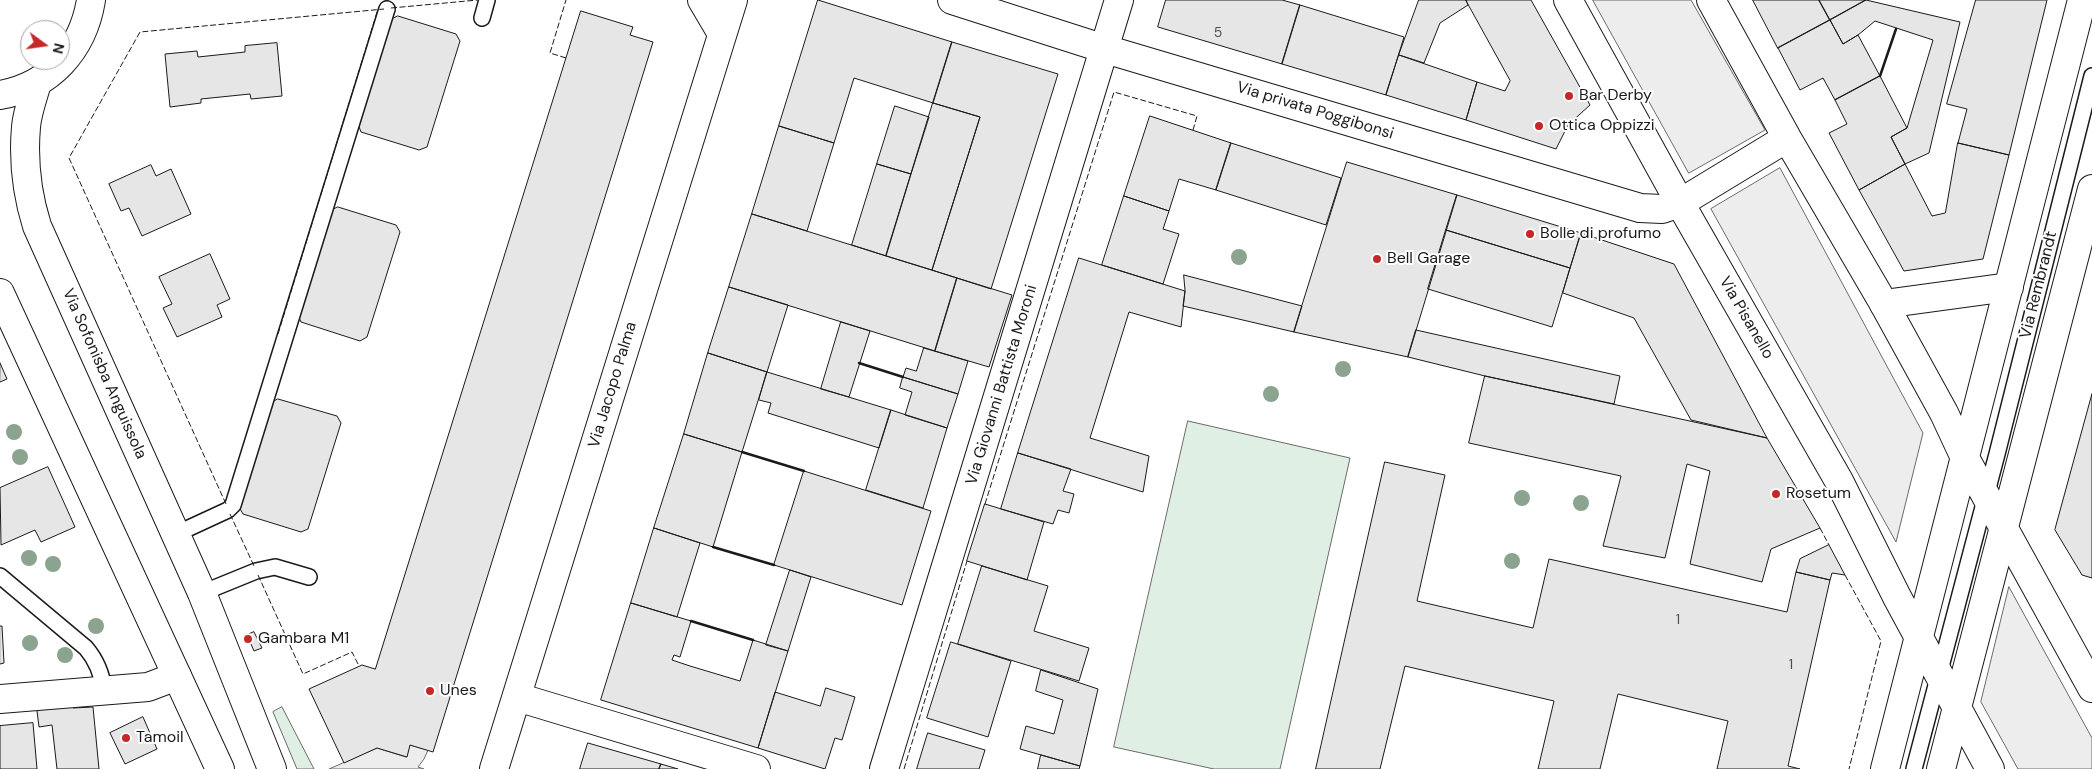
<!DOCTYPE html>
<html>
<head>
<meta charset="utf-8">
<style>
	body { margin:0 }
	#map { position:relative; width:2092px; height:769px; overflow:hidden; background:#fff; font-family:"DM Sans",sans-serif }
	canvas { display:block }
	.north { position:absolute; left:20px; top:20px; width:50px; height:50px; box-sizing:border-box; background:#fff; border:1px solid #a3a3a3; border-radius:50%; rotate:104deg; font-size:14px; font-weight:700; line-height:20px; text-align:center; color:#1a1a1a }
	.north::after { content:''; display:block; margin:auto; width:18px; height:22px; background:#c62828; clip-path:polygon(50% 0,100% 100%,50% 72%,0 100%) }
</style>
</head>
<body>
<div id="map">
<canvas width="2092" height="769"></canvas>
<div class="north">N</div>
</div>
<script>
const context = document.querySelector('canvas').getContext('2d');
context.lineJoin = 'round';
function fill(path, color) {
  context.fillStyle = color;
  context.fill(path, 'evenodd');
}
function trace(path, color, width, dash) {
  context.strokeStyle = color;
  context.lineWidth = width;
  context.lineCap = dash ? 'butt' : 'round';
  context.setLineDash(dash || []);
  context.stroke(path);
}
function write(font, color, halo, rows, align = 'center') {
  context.font = font + ' "DM Sans",sans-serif';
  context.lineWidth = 4;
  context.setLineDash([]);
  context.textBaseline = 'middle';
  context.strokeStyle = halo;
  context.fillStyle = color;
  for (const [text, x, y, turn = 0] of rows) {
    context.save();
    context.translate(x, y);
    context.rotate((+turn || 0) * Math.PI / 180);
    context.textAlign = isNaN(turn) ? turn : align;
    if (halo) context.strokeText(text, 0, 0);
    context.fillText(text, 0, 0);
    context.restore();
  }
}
const green = new Path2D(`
	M 1188,421 L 1350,458 L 1280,769 L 1214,769 L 1114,747 Z
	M 282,707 L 314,769 L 297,769 L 273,712 Z`);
fill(green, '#e0efe3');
trace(green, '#6a6a6a', 1);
const parking = new Path2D(`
	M 1593,0 L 1691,0 L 1765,130 L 1689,173 Z
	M 1780,168 L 1923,433 L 1896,542 L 1711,209 Z
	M 2009,587 L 2092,738 L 2092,769 L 2018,769 L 1981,702 Z
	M 410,745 L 428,750 L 424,759 L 418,767 L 424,769 L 329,769 L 377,748 L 406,757 Z`);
fill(parking, '#ededed');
trace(parking, '#6a6a6a', 1);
const building = new Path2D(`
	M 818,0 L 952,42 L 933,103 L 854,78 L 834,143 L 779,126 Z
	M 1166,0 L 1282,0 L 1300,5 L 1282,64 L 1158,27 Z
	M 1419,0 L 1466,0 L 1468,5 L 1440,23 L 1424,63 L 1399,55 Z
	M 1466,0 L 1531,0 L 1590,105 L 1568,125 L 1556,149 L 1466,120 L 1477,82 L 1505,91 L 1510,81 Z
	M 1753,0 L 1819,0 L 1830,20 L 1778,48 Z
	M 1819,0 L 1866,0 L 1830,20 Z
	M 1866,0 L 1960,22 L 1929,153 L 1905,164 L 1891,137 L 1907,128 L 1933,40 L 1875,21 L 1858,35 L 1843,44 L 1830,20 Z
	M 1976,0 L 2047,0 L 2009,155 L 1958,143 L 1967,109 L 1947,104 Z
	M 1300,5 L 1404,37 L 1386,95 L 1282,64 Z
	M 581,11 L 633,27 L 630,35 L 653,42 L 433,752 L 410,745 L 407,757 L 377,748 L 344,763 L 309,689 L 362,665 L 375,669 Z
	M 398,16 L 456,34 L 460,41 L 427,147 L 419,150 L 361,132 L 358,124 L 390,20 Z
	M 1830,20 L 1843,44 L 1858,35 L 1880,76 L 1835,100 L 1823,78 L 1800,90 L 1778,48 Z
	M 952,42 L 1058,74 L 991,289 L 932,270 L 980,117 L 933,103 Z
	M 277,43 L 282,96 L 251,99 L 250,94 L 201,99 L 201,103 L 170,107 L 165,54 L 197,51 L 198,57 L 245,52 L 245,46 Z
	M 1399,55 L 1477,82 L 1466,120 L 1386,95 Z
	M 1880,76 L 1907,128 L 1891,137 L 1905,164 L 1859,190 L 1829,133 L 1847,124 L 1835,100 Z
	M 933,103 L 980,117 L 932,270 L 886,256 Z
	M 895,106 L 929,117 L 911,174 L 877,164 Z
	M 1150,116 L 1231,143 L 1216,190 L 1179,179 L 1169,211 L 1124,196 Z
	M 779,126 L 834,143 L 807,231 L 752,214 Z
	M 1231,143 L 1341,178 L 1326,225 L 1216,190 Z
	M 1958,143 L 2009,155 L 1983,259 L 1904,271 L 1859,190 L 1905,164 L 1932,216 L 1945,213 Z
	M 1347,162 L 1457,195 L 1408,357 L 1294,332 Z
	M 877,164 L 911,174 L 886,256 L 852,245 Z
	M 151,165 L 156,176 L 171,169 L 191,214 L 142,236 L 129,208 L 121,211 L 109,184 Z
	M 1457,195 L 1581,233 L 1570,268 L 1446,230 Z
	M 1124,196 L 1169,211 L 1163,229 L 1179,234 L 1163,284 L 1102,265 Z
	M 338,207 L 396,225 L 400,232 L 367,337 L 360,341 L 301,322 L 298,315 L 330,211 Z
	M 752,214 L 957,278 L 935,351 L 729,287 Z
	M 1446,230 L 1570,268 L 1552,327 L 1428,289 Z
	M 1581,233 L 1674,264 L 1767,438 L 1691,420 L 1634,318 L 1563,293 Z
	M 210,254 L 230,299 L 217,305 L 222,317 L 177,337 L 163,308 L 172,304 L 159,277 Z
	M 1079,258 L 1185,291 L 1181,327 L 1129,312 L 1090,438 L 1149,456 L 1143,492 L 1018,453 Z
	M 1184,275 L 1302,306 L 1294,332 L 1183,306 L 1185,291 Z
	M 957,278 L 1012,295 L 989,367 L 935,351 Z
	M 729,287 L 788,305 L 767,372 L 708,353 Z
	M 841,322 L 870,331 L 849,397 L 821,389 Z
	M 1416,330 L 1620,376 L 1614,404 L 1485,376 L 1408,357 Z
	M 924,348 L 968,361 L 958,394 L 903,377 L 906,368 L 916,371 Z
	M 708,353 L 767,372 L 742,452 L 684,434 Z
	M 0,363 L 7,379 L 0,382 Z
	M 767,372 L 891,410 L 879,448 L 768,413 L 771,403 L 759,400 Z
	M 1485,376 L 1767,438 L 1820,528 L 1771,549 L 1762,582 L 1690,564 L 1710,471 L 1687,464 L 1665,558 L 1603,546 L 1621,476 L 1469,443 Z
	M 903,377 L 958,394 L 947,428 L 905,415 L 912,392 L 900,388 Z
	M 2092,394 L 2092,578 L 2082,575 L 2055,530 Z
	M 278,399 L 337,416 L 341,423 L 308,529 L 301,532 L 243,514 L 239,507 L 271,403 Z
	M 891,410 L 947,428 L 923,508 L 866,490 Z
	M 684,434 L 742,452 L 713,547 L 654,528 Z
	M 1018,453 L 1071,469 L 1063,491 L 1074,494 L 1069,513 L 1058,510 L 1053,524 L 1001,509 Z
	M 1385,462 L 1445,475 L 1417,601 L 1533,628 L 1549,559 L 1787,612 L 1796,572 L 1830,580 L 1788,766 L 1800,769 L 1717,769 L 1728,721 L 1618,694 L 1600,769 L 1538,769 L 1554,701 L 1405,666 L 1380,769 L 1316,769 Z
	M 48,467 L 75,527 L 41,542 L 35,530 L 1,545 L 0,488 Z
	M 804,471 L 931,511 L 902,605 L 774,565 Z
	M 985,504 L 1044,522 L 1027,580 L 967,561 Z
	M 654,528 L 700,543 L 677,617 L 631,603 Z
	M 1829,545 L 1845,575 L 1832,573 L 1830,580 L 1796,572 L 1800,559 Z
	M 982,566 L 1048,586 L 1034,631 L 1089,648 L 1079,681 L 958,644 Z
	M 790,570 L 811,577 L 788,651 L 766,645 Z
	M 631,603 L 691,621 L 680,657 L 674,655 L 672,660 L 690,666 L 740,681 L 753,640 L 788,651 L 758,748 L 601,700 Z
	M 0,626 L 2,626 L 4,663 L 0,664 Z
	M 254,632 L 262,648 L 254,651 L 247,635 Z
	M 951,642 L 1011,661 L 988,737 L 927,718 Z
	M 1041,670 L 1098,689 L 1080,766 L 1020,749 L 1026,726 L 1054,734 L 1063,700 L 1036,691 Z
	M 826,688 L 855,697 L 842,740 L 835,738 L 825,769 L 758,748 L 775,692 L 820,706 Z
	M 70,700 L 73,708 L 93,707 L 99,769 L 57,769 L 52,725 L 39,727 L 36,703 Z
	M 143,717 L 157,749 L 125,764 L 110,733 Z
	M 33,723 L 37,769 L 0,769 L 0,726 Z
	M 928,733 L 985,750 L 979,769 L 917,769 Z
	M 588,743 L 661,764 L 659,769 L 580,769 Z
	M 1041,755 L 1080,766 L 1079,769 L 1038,769 Z
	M 661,764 L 678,769 L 659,769 Z`);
fill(building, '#e6e6e6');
trace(building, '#1a1a1a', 1);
const lane = new Path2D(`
	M 482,18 L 487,0
	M 176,534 L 228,510 L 233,505 L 387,9
	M 0,576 L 86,648 C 97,661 102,674 104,690
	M 202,593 L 256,571 L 275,567 L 309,577
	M 1914,769 L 1997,454 L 2092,76`);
const street = new Path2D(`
	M 702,0 L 722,34
	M 952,0 L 1105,49 L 1640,208 L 1662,209 L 1680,203
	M 1884,304 L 2009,287
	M 517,697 L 756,769
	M 0,699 L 148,687 L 177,676
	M 494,769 L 733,0
	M 884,769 L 1119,0`);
const secondary = new Path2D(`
	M 1568,0 L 1680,203 L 1839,481 L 1897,597 L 1990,769
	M 1711,0 L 1787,138 L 1884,304 L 1944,413 L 1965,458 L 2092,688
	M 37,83 C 33,97 27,113 26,127 C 23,161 27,194 37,226 L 202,593 L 272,769
	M 0,95 C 50,86 83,50 91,0
	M 1680,203 L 1787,138
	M 0,293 L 220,769
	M 1885,769 L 2082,0
	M 1941,769 L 2092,189`);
trace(lane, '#1a1a1a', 18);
trace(street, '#1a1a1a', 30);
trace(secondary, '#1a1a1a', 30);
trace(lane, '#fff', 15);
trace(street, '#fff', 28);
trace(secondary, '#fff', 28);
trace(new Path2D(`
	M 391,8 L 478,0
	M 566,58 L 550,53 L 566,0
	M 278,334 L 378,9
	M 226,504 L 69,158 L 140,32 L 384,9
	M 985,504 L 1114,92 L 1197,116 L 1193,130
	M 230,514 L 254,566
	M 1820,528 L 1829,545
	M 258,575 L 303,674 L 352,652 L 359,666
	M 1845,575 L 1881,641 L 1849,769
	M 904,769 L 967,561`), '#1a1a1a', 1, [6, 2.5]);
trace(new Path2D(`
	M 1880,76 L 1896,29
	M 859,363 L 903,377
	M 742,452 L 804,471
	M 713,547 L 774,565
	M 691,621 L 753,640`), '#1a1a1a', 2.5);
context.fillStyle = '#8aa48f';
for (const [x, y] of [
	[1239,257],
	[1343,369],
	[1271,394],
	[14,432],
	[20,457],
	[1522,498],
	[1581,503],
	[29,558],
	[1512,561],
	[53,564],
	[96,626],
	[30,643],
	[65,655]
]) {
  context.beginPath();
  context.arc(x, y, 8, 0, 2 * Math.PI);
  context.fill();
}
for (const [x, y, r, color] of [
	[1569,96,5,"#c62828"],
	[1539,126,5,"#c62828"],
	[1530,234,5,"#c62828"],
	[1377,259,5,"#c62828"],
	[1776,494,5,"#c62828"],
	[248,639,5,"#c62828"],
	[430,691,5,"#c62828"],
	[126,738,5,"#c62828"]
]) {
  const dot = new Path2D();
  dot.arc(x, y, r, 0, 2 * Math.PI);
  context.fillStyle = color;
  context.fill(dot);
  trace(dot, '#fff', 2);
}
write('14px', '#4d4d4d', null, [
	["5",1218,33],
	["1",1678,620],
	["1",1791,665]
]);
write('16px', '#1a1a1a', '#fff', [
	["Bar Derby",1579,96],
	["Ottica Oppizzi",1549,126],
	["Bolle di profumo",1540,234],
	["Bell Garage",1387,259],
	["Rosetum",1786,494],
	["Gambara M1",258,639],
	["Unes",440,691],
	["Tamoil",136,738]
], 'left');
write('16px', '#1a1a1a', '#fff', [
	["Via privata Poggibonsi",1315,111,17],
	["Via Rembrandt",2039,285,-76],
	["Via Pisanello",1746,318,60],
	["Via Sofonisba Anguissola",104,374,66],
	["Via Jacopo Palma",613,385,-73],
	["Via Giovanni Battista Moroni",1002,385,-73]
]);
</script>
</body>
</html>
